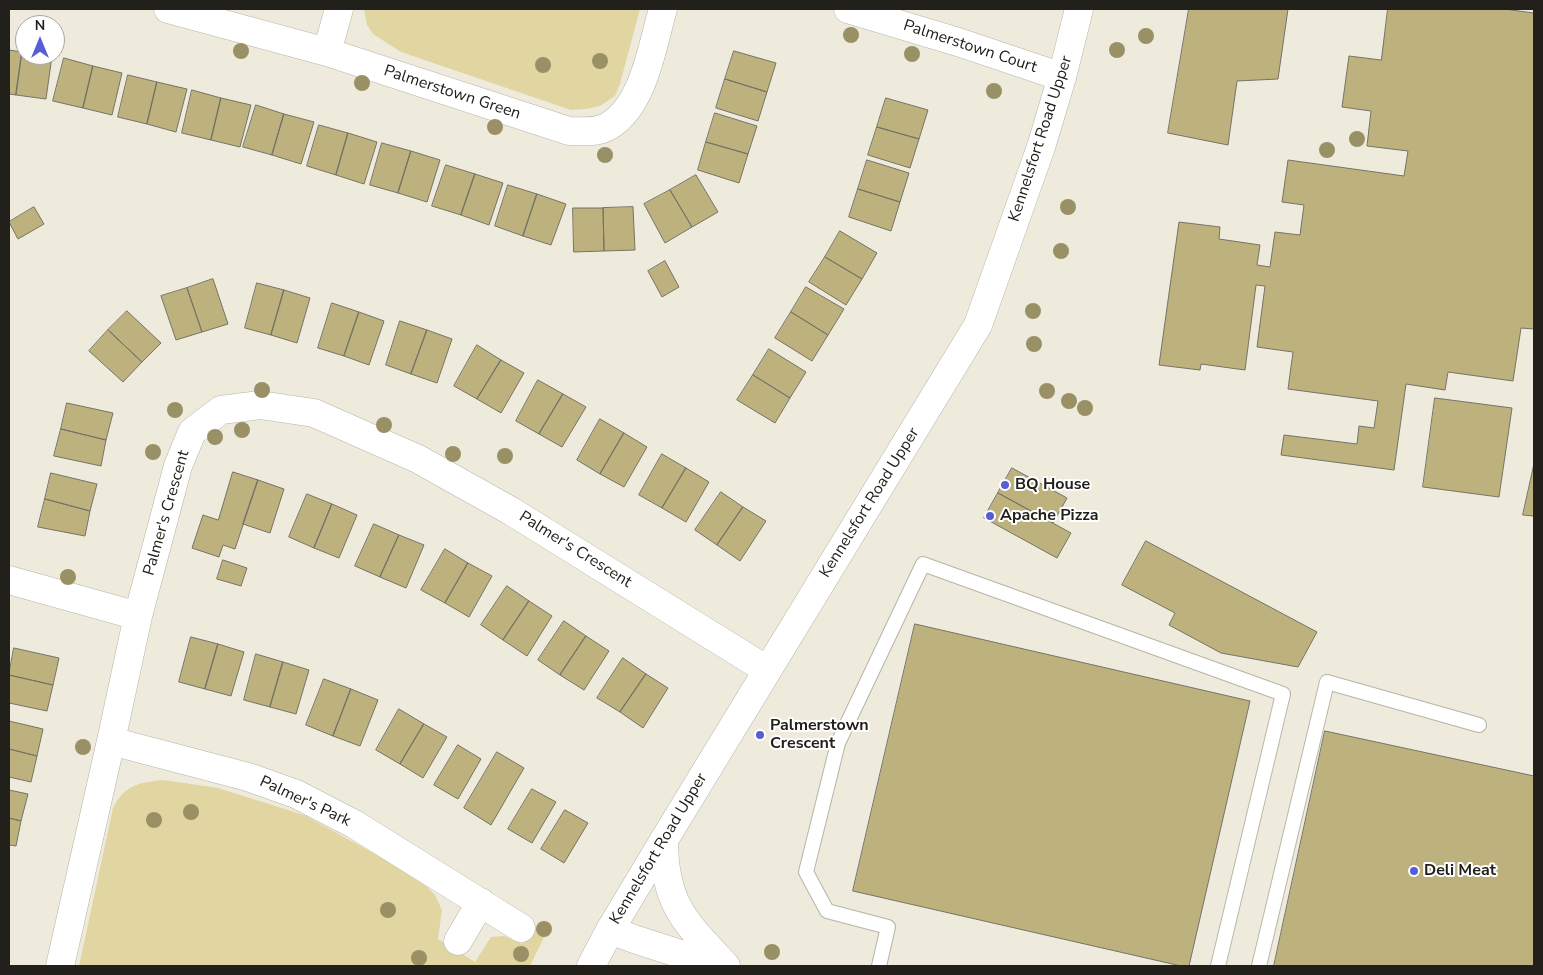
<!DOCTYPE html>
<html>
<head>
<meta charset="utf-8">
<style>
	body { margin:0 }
	#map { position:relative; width:1543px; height:975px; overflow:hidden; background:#eeebdd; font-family:"Nunito Sans",sans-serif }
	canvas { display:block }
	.frame { position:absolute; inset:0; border:10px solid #21201b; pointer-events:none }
	.north { position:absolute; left:15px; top:15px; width:50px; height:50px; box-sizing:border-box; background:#fff; border:1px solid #a6a6a4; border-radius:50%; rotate:0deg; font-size:14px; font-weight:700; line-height:20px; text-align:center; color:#21201b }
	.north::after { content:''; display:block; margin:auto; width:18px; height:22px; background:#575dd4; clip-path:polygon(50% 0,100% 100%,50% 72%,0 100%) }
</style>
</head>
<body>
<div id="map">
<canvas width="1543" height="975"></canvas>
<div class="frame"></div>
<div class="north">N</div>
</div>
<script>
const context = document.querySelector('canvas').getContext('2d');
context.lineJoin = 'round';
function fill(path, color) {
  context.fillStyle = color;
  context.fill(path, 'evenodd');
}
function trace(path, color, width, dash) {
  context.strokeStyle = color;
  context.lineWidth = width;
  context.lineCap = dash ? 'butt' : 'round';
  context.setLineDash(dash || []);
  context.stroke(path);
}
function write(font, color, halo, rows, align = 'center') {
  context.font = font + ' "Nunito Sans",sans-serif';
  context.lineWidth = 4;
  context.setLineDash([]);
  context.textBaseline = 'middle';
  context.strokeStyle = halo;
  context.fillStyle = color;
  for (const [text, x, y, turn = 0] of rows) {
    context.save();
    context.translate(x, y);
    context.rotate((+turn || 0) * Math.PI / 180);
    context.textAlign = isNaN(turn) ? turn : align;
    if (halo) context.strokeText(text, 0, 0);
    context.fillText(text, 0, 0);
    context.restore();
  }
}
fill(new Path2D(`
	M 364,9 L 640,9 L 620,84 L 615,96 L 600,106 L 586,109 L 571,110 L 401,52 L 373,34 L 367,25 Z
	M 163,780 L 218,788 L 304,815 L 384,859 L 426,886 L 435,895 L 442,910 L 438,939 L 475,962 L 491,937 L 504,936 L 522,944 L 531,927 L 546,933 L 530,966 L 79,966 L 113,808 C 125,784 139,783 163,780 Z`), '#e1d5a1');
const building = new Path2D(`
	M 1189,9 L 1288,9 L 1278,79 L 1237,81 L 1228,145 L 1168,133 Z
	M 1388,9 L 1504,9 L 1534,13 L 1534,329 L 1521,328 L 1513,381 L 1448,372 L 1445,390 L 1406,384 L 1394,470 L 1281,455 L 1284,435 L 1357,444 L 1359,426 L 1374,428 L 1378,401 L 1288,389 L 1293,352 L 1257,347 L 1265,286 L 1256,285 L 1245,370 L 1201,364 L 1200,370 L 1159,365 L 1179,222 L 1220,227 L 1219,239 L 1260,245 L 1257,265 L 1270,267 L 1275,232 L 1300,235 L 1304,205 L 1282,202 L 1288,160 L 1404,176 L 1408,151 L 1367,146 L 1371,111 L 1342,107 L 1349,56 L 1381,60 Z
	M 9,50 L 22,52 L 16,95 L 9,94 Z
	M 734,51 L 776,63 L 767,92 L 725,79 Z
	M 22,52 L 25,52 L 25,55 L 52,56 L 46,99 L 16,95 Z
	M 64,58 L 93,66 L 83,108 L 53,101 Z
	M 93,66 L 122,73 L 112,115 L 83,108 Z
	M 128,75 L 157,82 L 147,124 L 118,117 Z
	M 725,79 L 767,92 L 758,121 L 716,108 Z
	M 157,82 L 187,89 L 176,132 L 147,124 Z
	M 192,90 L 221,98 L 211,140 L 182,133 Z
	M 221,98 L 251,105 L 240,147 L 211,140 Z
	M 886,98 L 928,110 L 919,139 L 877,127 Z
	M 256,105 L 284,114 L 272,155 L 243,147 Z
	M 715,113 L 757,126 L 748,154 L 706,142 Z
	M 284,114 L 314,122 L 301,164 L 272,155 Z
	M 319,125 L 348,133 L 336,175 L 307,166 Z
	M 877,127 L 919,139 L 910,168 L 868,155 Z
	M 348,133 L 377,142 L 364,184 L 336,175 Z
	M 706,142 L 748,154 L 739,183 L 698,170 Z
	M 382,143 L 411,151 L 398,193 L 370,185 Z
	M 411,151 L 440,160 L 427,202 L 398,193 Z
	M 867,160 L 909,173 L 900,202 L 858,189 Z
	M 446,165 L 475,174 L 461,215 L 432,206 Z
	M 475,174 L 503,183 L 489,225 L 461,215 Z
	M 696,175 L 718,212 L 692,227 L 670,190 Z
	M 508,185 L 537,194 L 523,236 L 495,226 Z
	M 858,189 L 900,202 L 891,231 L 849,217 Z
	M 670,190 L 692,227 L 665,243 L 644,204 Z
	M 537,194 L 566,204 L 551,245 L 523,236 Z
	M 34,207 L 44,224 L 18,239 L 9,222 Z
	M 633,207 L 635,250 L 604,251 L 603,208 Z
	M 573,208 L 603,208 L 604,251 L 574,252 Z
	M 840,231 L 877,253 L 862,279 L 825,257 Z
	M 825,257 L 862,279 L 846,305 L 809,282 Z
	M 665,261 L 679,287 L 662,297 L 648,271 Z
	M 213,279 L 228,324 L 202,332 L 187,288 Z
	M 257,283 L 284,290 L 271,335 L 245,328 Z
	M 806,287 L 844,309 L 828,335 L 791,312 Z
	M 187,288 L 202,332 L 176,340 L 161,296 Z
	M 284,290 L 310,298 L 297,343 L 271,335 Z
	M 332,303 L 359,312 L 344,356 L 318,348 Z
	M 127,311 L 161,343 L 142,362 L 108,330 Z
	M 359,312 L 384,321 L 369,365 L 344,356 Z
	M 791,312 L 828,335 L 812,361 L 775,338 Z
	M 400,321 L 427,330 L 411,374 L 386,365 Z
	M 108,330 L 142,362 L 123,382 L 89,351 Z
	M 427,330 L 452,339 L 437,383 L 411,374 Z
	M 477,345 L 501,360 L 477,399 L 454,386 Z
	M 769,349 L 806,372 L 790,398 L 753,375 Z
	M 501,360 L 524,373 L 501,413 L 477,399 Z
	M 753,375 L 790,398 L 775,423 L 737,400 Z
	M 538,380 L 563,394 L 539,434 L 516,421 Z
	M 563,394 L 586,407 L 562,447 L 539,434 Z
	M 1435,398 L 1512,408 L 1499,497 L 1423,487 Z
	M 67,403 L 113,413 L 106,440 L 61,429 Z
	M 600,419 L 624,433 L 600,474 L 577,460 Z
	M 61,429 L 106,440 L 101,466 L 54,456 Z
	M 624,433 L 647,447 L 624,487 L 600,474 Z
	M 662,454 L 686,468 L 662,508 L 639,495 Z
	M 1534,464 L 1534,516 L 1523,515 Z
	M 686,468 L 709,482 L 686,522 L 662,508 Z
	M 1012,468 L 1067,498 L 1053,523 L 998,493 Z
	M 233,472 L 258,480 L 235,549 L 223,545 L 219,557 L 192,548 L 203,515 L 218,520 Z
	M 51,473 L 97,484 L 90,511 L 45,499 Z
	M 258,480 L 284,489 L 270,533 L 243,524 Z
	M 721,492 L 743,507 L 717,545 L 695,530 Z
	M 998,493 L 1071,533 L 1057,558 L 984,518 Z
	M 307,494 L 332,504 L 314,548 L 289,537 Z
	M 45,499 L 90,511 L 85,536 L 38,527 Z
	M 332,504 L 357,515 L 339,558 L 314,548 Z
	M 743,507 L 766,521 L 740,561 L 717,545 Z
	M 374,524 L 399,535 L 380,577 L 355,566 Z
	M 399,535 L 424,545 L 406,588 L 380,577 Z
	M 1146,541 L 1317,632 L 1298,667 L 1221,653 L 1169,625 L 1175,613 L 1122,585 Z
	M 445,549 L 468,563 L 445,603 L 421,590 Z
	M 223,560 L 247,568 L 241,586 L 217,579 Z
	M 468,563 L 492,576 L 469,617 L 445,603 Z
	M 507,586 L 529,601 L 503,640 L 481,625 Z
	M 529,601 L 552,616 L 527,656 L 503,640 Z
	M 564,621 L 586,636 L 560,675 L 538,660 Z
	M 915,624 L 1250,701 L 1189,966 L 1181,966 L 853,891 Z
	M 586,636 L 609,651 L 584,690 L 560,675 Z
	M 191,637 L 218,644 L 205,689 L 179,682 Z
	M 218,644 L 244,652 L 231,696 L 205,689 Z
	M 14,648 L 59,658 L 53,685 L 9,675 Z
	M 256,654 L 283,662 L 270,707 L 244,700 Z
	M 623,658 L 646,674 L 620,712 L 597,698 Z
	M 283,662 L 309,670 L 296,714 L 270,707 Z
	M 646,674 L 668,688 L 643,728 L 620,712 Z
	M 9,675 L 53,685 L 47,711 L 9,703 Z
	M 324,679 L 351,689 L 333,736 L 306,725 Z
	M 351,689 L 378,700 L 360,746 L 333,736 Z
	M 399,709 L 424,724 L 400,764 L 376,750 Z
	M 9,721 L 43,729 L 37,756 L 9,749 Z
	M 424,724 L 447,737 L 423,778 L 400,764 Z
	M 1325,731 L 1534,776 L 1534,966 L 1274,966 Z
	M 458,745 L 481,759 L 458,799 L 434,785 Z
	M 9,749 L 37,756 L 31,782 L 9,777 Z
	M 497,752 L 524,768 L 491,825 L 464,808 Z
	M 532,789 L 556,802 L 532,843 L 508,829 Z
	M 9,790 L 28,794 L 21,821 L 9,818 Z
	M 565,810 L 588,823 L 564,863 L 541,849 Z
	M 9,818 L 21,821 L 16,846 L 9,845 Z`);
fill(building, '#bdb17d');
trace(building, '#757366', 1);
const lane = new Path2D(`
	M 879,966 L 888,927 L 827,911 L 806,872 L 838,743 L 923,564 L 1283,694 L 1218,966
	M 1259,966 L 1327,682 L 1479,725`);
const street = new Path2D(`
	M 168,9 L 327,52 L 569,131 C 581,131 596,133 607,127 C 644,107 652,46 663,9
	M 848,9 L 958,42 L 1062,77
	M 327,52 L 339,9
	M 9,580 L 138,616
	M 111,741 L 248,777 L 296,794 L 354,824 L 521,928
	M 664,840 C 664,904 685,922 726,966
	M 610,930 L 634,939 L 718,966
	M 458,941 L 481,902
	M 60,966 L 111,741 L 138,616 L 178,466 L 192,432 L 221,410 L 260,405 L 314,413 L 418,459 L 511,511 L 767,670`);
const secondary = new Path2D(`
	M 591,966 L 610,930 L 664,840 L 978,325 L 1041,147 L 1062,77 L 1079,9`);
trace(lane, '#b7b4a7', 16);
trace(street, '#b7b4a7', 29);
trace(secondary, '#b7b4a7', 29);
trace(lane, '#fff', 14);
trace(street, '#fff', 28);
trace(secondary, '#fff', 28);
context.fillStyle = '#999065';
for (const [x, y] of [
	[851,35],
	[1146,36],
	[1117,50],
	[241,51],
	[912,54],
	[600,61],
	[543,65],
	[362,83],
	[994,91],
	[495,127],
	[1357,139],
	[1327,150],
	[605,155],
	[1068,207],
	[1061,251],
	[1033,311],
	[1034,344],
	[262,390],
	[1047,391],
	[1069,401],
	[1085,408],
	[175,410],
	[384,425],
	[242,430],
	[215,437],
	[153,452],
	[453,454],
	[505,456],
	[68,577],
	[83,747],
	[191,812],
	[154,820],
	[388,910],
	[544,929],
	[772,952],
	[521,954],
	[419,958]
]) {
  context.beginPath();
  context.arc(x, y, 8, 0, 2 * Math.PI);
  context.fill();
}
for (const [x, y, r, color] of [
	[1005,485,5,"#575dd4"],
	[990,516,5,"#575dd4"],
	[760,735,5,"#575dd4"],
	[1414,871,5,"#575dd4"]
]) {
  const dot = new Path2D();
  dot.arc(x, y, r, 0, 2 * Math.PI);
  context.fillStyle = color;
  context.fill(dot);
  trace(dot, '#fff', 2);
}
write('16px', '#21201b', '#fff', [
	["Palmerstown Court",970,47,18],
	["Palmerstown Green",452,93,18],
	["Kennelsfort Road Upper",1041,139,-72],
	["Kennelsfort Road Upper",870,503,-58],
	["Palmer's Crescent",167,513,-74],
	["Palmer's Crescent",575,550,32],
	["Palmer's Park",305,802,25],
	["Kennelsfort Road Upper",659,849,-59]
]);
write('bold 16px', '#21201b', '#fff', [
	["BQ House",1015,485],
	["Apache Pizza",1000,516],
	["Palmerstown",770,726],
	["Crescent",770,744],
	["Deli Meat",1424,871]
], 'left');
</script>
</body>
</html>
